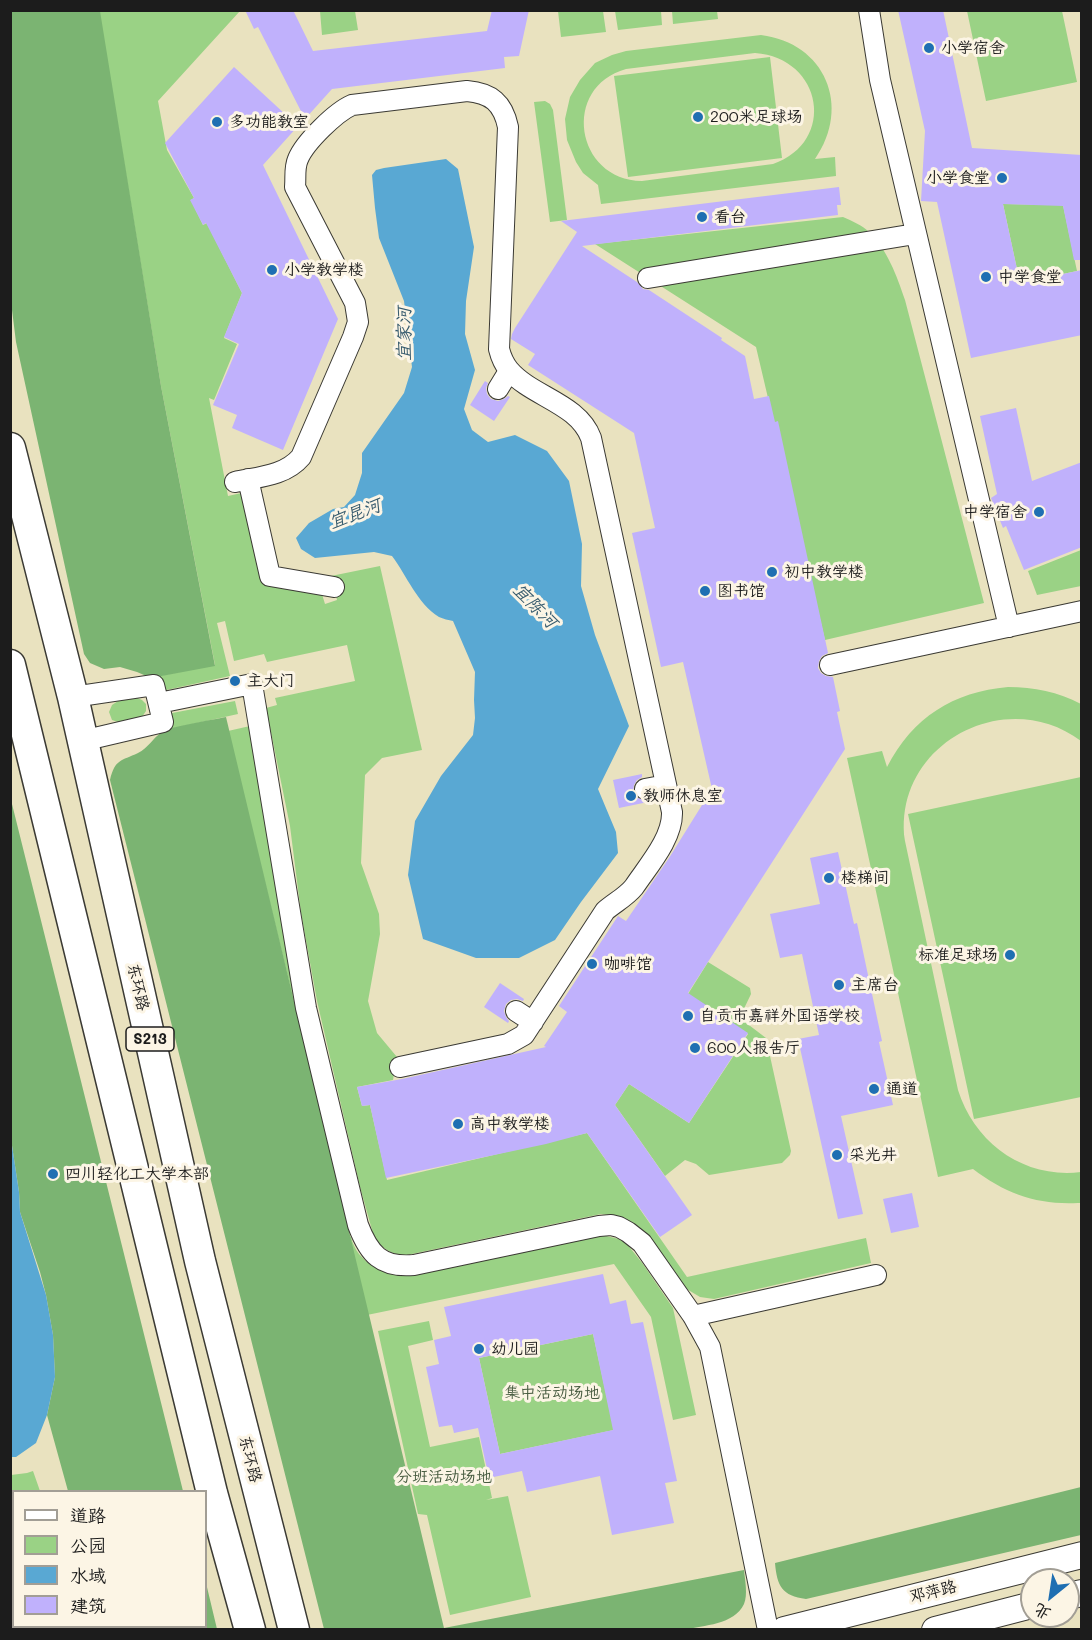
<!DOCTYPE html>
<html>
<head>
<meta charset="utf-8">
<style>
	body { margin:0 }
	#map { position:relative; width:1092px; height:1640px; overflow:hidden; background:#e9e2bf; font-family:Mali,"LXGW WenKai TC",sans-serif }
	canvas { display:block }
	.frame { position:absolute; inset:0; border:12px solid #1c1c1c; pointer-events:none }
	.legend { position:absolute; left:12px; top:1490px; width:195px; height:138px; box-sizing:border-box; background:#fcf5e5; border:2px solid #a29e95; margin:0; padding:8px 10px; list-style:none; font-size:18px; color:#1c1c1c }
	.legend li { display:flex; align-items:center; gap:12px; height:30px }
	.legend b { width:30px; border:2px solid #a29e95 }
	.north { position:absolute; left:1020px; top:1568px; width:60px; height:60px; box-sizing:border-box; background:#fcf5e5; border:2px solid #a29e95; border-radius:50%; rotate:210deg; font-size:16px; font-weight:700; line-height:24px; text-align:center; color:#1c1c1c }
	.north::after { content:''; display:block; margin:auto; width:21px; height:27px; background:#1f6fb2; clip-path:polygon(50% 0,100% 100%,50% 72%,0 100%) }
</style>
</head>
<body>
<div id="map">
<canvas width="1092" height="1640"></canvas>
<div class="frame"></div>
<ul class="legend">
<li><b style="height:8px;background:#fff"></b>道路</li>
<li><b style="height:16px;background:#9ad285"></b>公园</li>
<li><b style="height:16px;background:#59a8d3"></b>水域</li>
<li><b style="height:16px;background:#c0b1fc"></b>建筑</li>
</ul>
<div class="north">北</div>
</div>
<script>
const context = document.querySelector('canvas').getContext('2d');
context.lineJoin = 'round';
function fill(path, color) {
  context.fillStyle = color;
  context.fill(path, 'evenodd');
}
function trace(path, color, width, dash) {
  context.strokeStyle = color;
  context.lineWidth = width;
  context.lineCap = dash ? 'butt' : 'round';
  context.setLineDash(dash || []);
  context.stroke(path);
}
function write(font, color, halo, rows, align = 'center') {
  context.font = font + ' Mali,"LXGW WenKai TC",sans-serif';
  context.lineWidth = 6;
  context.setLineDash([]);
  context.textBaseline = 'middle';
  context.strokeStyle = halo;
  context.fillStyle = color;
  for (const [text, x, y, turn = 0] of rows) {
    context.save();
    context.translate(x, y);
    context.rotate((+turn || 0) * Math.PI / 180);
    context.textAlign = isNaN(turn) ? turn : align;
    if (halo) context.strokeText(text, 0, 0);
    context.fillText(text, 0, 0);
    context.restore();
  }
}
fill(new Path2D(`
	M 99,11 L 240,11 L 158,101 L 167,150 L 194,198 L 191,200 L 203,225 L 207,223 L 242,293 L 224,338 L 237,344 L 214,400 L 209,398 L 228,496 L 246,492 L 265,584 L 321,591 L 325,604 L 337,600 L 331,576 L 380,566 L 422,750 L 382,758 L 365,775 L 361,863 L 379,914 L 380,934 L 368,1001 L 377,1033 L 397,1057 L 393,1080 L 357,1087 L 362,1106 L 370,1105 L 387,1180 L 587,1133 L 687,1277 L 866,1238 L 871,1263 L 714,1299 L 700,1297 L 685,1288 L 648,1235 C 635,1222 620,1216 601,1214 L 407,1255 C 392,1255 382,1249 374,1237 L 360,1187 L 317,1001 L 301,913 L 290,826 L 266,708 L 277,705 L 275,698 L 355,681 L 347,645 L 267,662 L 264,654 L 234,661 L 225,621 L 217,623 L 230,676 L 162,691 L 159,676 L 215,665 L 161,386 Z
	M 320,11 L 355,11 L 358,30 L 322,35 Z
	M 558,11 L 603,11 L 606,32 L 561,37 Z
	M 615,11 L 661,11 L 662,25 L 618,30 Z
	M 672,11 L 717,11 L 718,19 L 673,24 Z
	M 967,11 L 1062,11 L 1077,82 L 986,101 Z
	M 761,35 C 825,43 852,106 815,159 L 835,157 L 836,176 L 601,204 L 598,185 L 583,173 L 576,162 L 567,140 L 565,119 L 570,97 L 580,80 L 595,63 L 612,55 L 626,51 ZM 755,53 C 823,58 837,142 773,164 L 642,181 C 575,180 561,87 626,69 Z
	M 770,57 L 782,158 L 628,177 L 614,76 Z
	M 545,101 L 550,104 L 553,110 L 567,220 L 550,222 L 534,102 Z
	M 1003,204 L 1063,205 L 1077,271 L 1020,283 Z
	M 843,217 C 852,221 862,225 869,232 C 887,249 897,276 905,300 L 984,603 L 825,640 L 756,347 L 595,244 Z
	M 1081,550 L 1081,586 L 1037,595 L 1028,571 Z
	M 1008,687 C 1034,687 1058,692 1081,704 L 1081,741 C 1005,684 892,745 905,841 L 958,1090 C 975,1144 1025,1179 1081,1172 L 1081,1203 L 1078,1203 C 1037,1205 1006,1194 973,1169 L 938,1177 L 847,758 L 882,751 L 887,767 C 913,717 953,692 1008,687 Z
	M 135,697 L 142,700 L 146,704 L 146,711 L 142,717 L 121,723 L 112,720 L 109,712 L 112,705 L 118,701 Z
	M 235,701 L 238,714 L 170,729 L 167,714 Z
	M 250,726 L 295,1006 L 228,731 Z
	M 1081,777 L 1081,1097 L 974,1119 L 908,814 Z
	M 708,962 L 750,988 L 751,994 L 740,1017 L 741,1019 L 766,1038 L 791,1151 L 790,1155 L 782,1163 L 709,1175 L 696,1164 L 685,1160 L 665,1176 L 615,1105 L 629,1084 L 689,1123 L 748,1034 L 688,994 Z
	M 602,1235 L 619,1239 L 627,1244 L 643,1264 L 673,1308 L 696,1415 L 673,1420 L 651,1317 L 614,1264 L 367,1315 L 348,1236 L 351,1237 C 357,1263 384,1275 408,1276 Z
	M 429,1321 L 433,1340 L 408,1346 L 430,1447 L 479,1437 L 492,1498 L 486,1500 L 508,1496 L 531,1597 L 450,1615 L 427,1515 L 418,1514 L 378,1331 Z
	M 593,1334 L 614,1430 L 500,1454 L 479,1358 Z
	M 33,1471 L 40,1491 L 14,1492 L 13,1534 L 11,1534 L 11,1475 L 27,1473 Z`), '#9ad285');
fill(new Path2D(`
	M 10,11 L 100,11 L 161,386 L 215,666 L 151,678 L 137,672 L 120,667 L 104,669 L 90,663 L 84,654 L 16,342 L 11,302 Z
	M 226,717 L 444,1628 L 744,1570 C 745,1580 748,1595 744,1604 C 734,1625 704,1625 684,1630 L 324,1629 L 110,780 C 115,759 121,761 138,753 C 148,748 153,738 162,732 C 171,726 213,720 226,717 Z
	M 10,796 L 183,1491 L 68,1491 L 47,1415 L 55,1377 L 53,1335 L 46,1295 L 40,1272 L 20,1212 L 19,1192 L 11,1139 Z
	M 1081,1487 L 1081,1535 L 806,1599 C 782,1596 777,1586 775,1563 Z
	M 206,1583 L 217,1629 L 107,1629 L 106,1627 L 206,1626 Z`), '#7bb472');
fill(new Path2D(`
	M 446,159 L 458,169 L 474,247 L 466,301 L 465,334 L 475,370 L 464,409 L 472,430 L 488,442 L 515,435 L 547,451 L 569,481 L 582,544 L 581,586 L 595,635 L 629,726 L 598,789 L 616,832 L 618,853 L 581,902 L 555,940 L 519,958 L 476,958 L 423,939 L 408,875 L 415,821 L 441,776 L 473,735 L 475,718 L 474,700 L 475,672 L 453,621 C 449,620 443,619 439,617 C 417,603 407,576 392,556 L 374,552 L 315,558 L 301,549 L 296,538 L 309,523 L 333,509 L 344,507 L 355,495 L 362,473 L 362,453 L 404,393 L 412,367 L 404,301 L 379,238 L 375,208 L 372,175 L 376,170 L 384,168 Z
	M 11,1139 L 19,1192 L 20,1212 L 46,1295 L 53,1335 L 55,1377 L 47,1415 L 36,1443 L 16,1457 L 10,1457 Z`), '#59a8d3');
fill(new Path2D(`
	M 245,10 L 293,10 L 313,51 L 487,31 L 492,10 L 529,10 L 519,56 L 504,57 L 505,68 L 332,89 L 305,119 L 258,27 L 254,29 Z
	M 898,10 L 943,10 L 972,148 L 1082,155 L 1082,260 L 1074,260 L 1063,206 L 1003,204 L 1020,283 L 1082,270 L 1082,335 L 971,358 L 937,202 L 921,201 L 925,131 Z
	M 234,67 L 298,126 L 263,165 L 338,319 L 283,450 L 232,428 L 237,415 L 213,405 L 239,344 L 224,337 L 242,293 L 206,223 L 203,225 L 190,200 L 194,198 L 165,143 Z
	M 839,187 L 841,205 L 837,205 L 838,215 L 582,246 L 637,282 L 643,289 L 649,290 L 722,338 L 721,340 L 745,356 L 754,399 L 769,396 L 775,422 L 778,421 L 828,653 L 822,656 L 819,661 L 818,668 L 821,673 L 826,676 L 833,677 L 840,711 L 837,712 L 845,749 L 688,993 L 748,1033 L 689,1123 L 629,1084 L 615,1105 L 692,1215 L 660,1237 L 587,1133 L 546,1144 L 386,1178 L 370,1105 L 362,1106 L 357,1087 L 402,1079 L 546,1047 L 544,1046 L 567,1012 L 559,1006 L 618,916 L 626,921 L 669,858 L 712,789 L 683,662 L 661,667 L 632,533 L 655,528 L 634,433 L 528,365 L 535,354 L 511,339 L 512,334 L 515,328 L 577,232 L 561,221 Z
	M 485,381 L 488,383 L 486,388 L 487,394 L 491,399 L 498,401 L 504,399 L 508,396 L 510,397 L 494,421 L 470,405 Z
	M 1016,408 L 1032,481 L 1082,462 L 1082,547 L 1024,570 L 1006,526 L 1003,528 L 991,498 L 997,494 L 980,416 Z
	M 642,774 L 642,777 L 637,780 L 634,785 L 633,792 L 636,797 L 648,802 L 619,808 L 613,780 Z
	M 838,852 L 854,924 L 857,923 L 882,1041 L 879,1042 L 893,1105 L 841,1116 L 863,1214 L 838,1219 L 798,1039 L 819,1035 L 802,954 L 780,958 L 770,914 L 820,904 L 810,858 Z
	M 500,983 L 524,999 L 523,1001 L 517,999 L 511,1000 L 506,1004 L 504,1011 L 506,1017 L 509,1021 L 508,1023 L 484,1007 Z
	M 912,1193 L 919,1227 L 891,1233 L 883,1199 Z
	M 603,1274 L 610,1304 L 626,1300 L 631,1324 L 643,1322 L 677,1481 L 665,1483 L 674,1523 L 612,1535 L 600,1476 L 527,1492 L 522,1471 L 489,1478 L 478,1428 L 454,1433 L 452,1425 L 439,1427 L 426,1367 L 439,1364 L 434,1340 L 451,1336 L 444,1307 ZM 593,1334 L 613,1430 L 500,1454 L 479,1358 Z`), '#c0b1fc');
const minor = new Path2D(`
	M 869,10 L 880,80 L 1009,627
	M 648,278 L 915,234
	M 498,389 L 509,371
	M 248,479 L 270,576 L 334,587
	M 235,482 C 258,477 285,476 301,457 L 353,337 L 358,322 L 355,303 L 295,187 C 296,177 294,168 298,159 C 305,142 336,112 352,105 L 467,91 C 491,93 503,103 508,127 L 499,349 C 501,357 504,364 509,370 C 532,397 578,403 591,438 L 672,812 C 673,838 648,866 634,887 C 626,897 614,903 605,911 L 524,1035 L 508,1044 L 400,1067
	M 830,665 L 1082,611
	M 73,697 L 154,685 L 163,722 L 82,741
	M 159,703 L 252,684 L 306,1008 L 358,1225 C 369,1254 381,1268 414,1265 L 599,1226 L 611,1225 L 619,1227 L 628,1232 L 642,1243 L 693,1316 L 710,1347 L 768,1630
	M 645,789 L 666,785
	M 516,1011 L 533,1022
	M 693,1316 L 876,1275`);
const major = new Path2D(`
	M 1068,1596 L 1082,1593
	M 784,1630 L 1082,1555
	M 935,1630 L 1032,1605`);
const highway = new Path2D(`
	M 10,448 L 73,697 L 200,1261 L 294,1630
	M 10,665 L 212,1493 L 250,1630`);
trace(minor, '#3b3a34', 22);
trace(major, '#3b3a34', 28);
trace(highway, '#3b3a34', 33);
trace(minor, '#fff', 20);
trace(major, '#fff', 26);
trace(highway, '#fff', 30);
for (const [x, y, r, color] of [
	[929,48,6,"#1f6fb2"],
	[698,117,6,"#1f6fb2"],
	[217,122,6,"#1f6fb2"],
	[1002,178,6,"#1f6fb2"],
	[702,217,6,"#1f6fb2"],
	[272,270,6,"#1f6fb2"],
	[986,277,6,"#1f6fb2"],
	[1039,512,6,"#1f6fb2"],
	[772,572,6,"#1f6fb2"],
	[705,591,6,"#1f6fb2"],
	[235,681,6,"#1f6fb2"],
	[631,796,6,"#1f6fb2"],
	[829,878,6,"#1f6fb2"],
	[1010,955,6,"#1f6fb2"],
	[592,964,6,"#1f6fb2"],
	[839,985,6,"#1f6fb2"],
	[688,1016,6,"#1f6fb2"],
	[695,1048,6,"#1f6fb2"],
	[874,1089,6,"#1f6fb2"],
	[458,1124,6,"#1f6fb2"],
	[837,1155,6,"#1f6fb2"],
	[53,1174,6,"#1f6fb2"],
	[479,1349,6,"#1f6fb2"]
]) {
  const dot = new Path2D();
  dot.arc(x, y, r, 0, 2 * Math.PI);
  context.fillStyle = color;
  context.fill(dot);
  trace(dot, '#fcf5e5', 2);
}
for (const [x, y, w] of [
	[150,1039,48]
]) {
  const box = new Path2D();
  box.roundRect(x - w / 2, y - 12, w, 24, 4.5);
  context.fillStyle = '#fcf5e5';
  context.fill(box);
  trace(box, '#1c1c1c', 1.5);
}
write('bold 15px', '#1c1c1c', null, [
	["S213",150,1039]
]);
write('16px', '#1c1c1c', '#fcf5e5', [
	["小学宿舍",941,48],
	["200米足球场",710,117],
	["多功能教室",229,122],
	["小学食堂",990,178,"right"],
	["看台",714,217],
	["小学教学楼",284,270],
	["中学食堂",998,277],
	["中学宿舍",1027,512,"right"],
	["初中教学楼",784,572],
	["图书馆",717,591],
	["主大门",247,681],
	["教师休息室",643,796],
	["楼梯间",841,878],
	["标准足球场",998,955,"right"],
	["咖啡馆",604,964],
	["主席台",851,985],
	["自贡市嘉祥外国语学校",700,1016],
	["600人报告厅",707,1048],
	["通道",886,1089],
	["高中教学楼",470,1124],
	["采光井",849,1155],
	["四川轻化工大学本部",65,1174],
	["幼儿园",491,1349]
], 'left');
write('16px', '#1c1c1c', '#fcf5e5', [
	["东环路",138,987,77],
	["东环路",250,1459,76],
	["邓萍路",933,1592,-14]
]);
write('16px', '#485c41', '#fcf5e5', [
	["集中活动场地",552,1393],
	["分班活动场地",444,1477]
]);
write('italic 18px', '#375b6e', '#fcf5e5', [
	["宜家河",404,334,-90],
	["宜昆河",355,514,-20],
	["宜陈河",535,606,46]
]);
</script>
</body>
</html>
